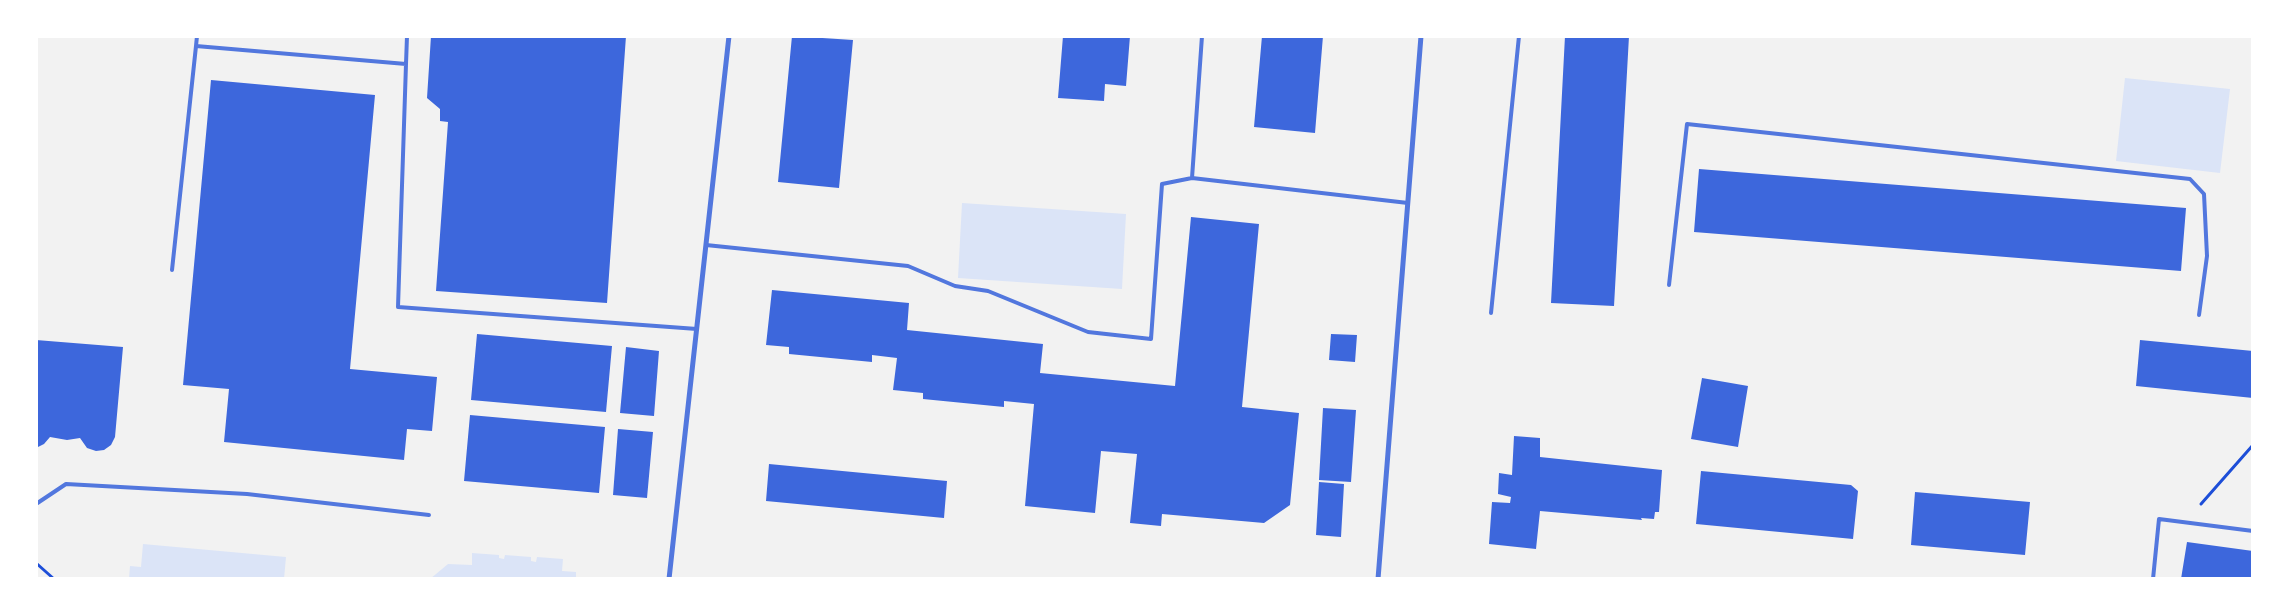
<!DOCTYPE html>
<html>
<head>
<meta charset="utf-8">
<style>
	body { margin:0 }
	#map { position:relative; width:2289px; height:615px; overflow:hidden; background:#f2f2f2; font-family:Overpass,sans-serif }
	canvas { display:block }
	.frame { position:absolute; inset:0; border:38px solid #fff; pointer-events:none }
</style>
</head>
<body>
<div id="map">
<canvas width="2289" height="615"></canvas>
<div class="frame"></div>
</div>
<script>
const context = document.querySelector('canvas').getContext('2d');
context.lineJoin = 'round';
function fill(path, color) {
  context.fillStyle = color;
  context.fill(path, 'evenodd');
}
function trace(path, color, width, dash) {
  context.strokeStyle = color;
  context.lineWidth = width;
  context.lineCap = dash ? 'butt' : 'round';
  context.setLineDash(dash || []);
  context.stroke(path);
}
fill(new Path2D(`
	M 2125,78 L 2230,89 L 2220,173 L 2116,161 Z
	M 962,203 L 1126,214 L 1122,289 L 958,278 Z
	M 143,544 L 286,557 L 284,579 L 129,579 L 130,566 L 141,567 Z
	M 472,553 L 499,555 L 499,558 L 504,559 L 505,555 L 531,557 L 531,561 L 536,562 L 537,557 L 563,559 L 562,571 L 576,572 L 576,579 L 430,579 L 448,564 L 472,565 Z`), '#dbe4f7');
fill(new Path2D(`
	M 431,36 L 626,36 L 607,303 L 436,291 L 448,122 L 440,121 L 440,109 L 427,98 Z
	M 792,36 L 853,40 L 839,188 L 778,182 Z
	M 1063,36 L 1130,36 L 1126,86 L 1105,84 L 1104,101 L 1058,98 Z
	M 1262,36 L 1323,36 L 1315,133 L 1254,127 Z
	M 1565,36 L 1629,36 L 1614,306 L 1551,303 Z
	M 211,80 L 375,95 L 350,369 L 437,377 L 432,431 L 407,429 L 404,460 L 224,442 L 229,389 L 183,385 Z
	M 1699,169 L 2186,208 L 2181,271 L 1694,232 Z
	M 1191,217 L 1259,224 L 1242,407 L 1299,413 L 1290,505 L 1264,523 L 1162,514 L 1161,526 L 1130,523 L 1137,454 L 1101,451 L 1095,513 L 1025,506 L 1034,404 L 1004,401 L 1004,407 L 923,399 L 923,393 L 893,390 L 897,358 L 872,355 L 872,362 L 789,354 L 789,347 L 766,345 L 772,290 L 909,303 L 907,330 L 1043,344 L 1040,373 L 1175,386 Z
	M 477,334 L 612,346 L 606,412 L 471,400 Z
	M 1331,334 L 1357,335 L 1355,362 L 1329,360 Z
	M 36,340 L 123,347 L 115,437 L 111,445 L 104,450 L 96,451 L 87,448 L 80,438 L 67,440 L 50,437 L 44,444 L 36,448 Z
	M 2140,340 L 2253,351 L 2253,398 L 2136,386 Z
	M 626,347 L 659,351 L 654,416 L 620,413 Z
	M 1702,378 L 1748,386 L 1738,447 L 1691,439 Z
	M 1323,408 L 1356,410 L 1351,482 L 1319,480 Z
	M 470,415 L 605,427 L 599,493 L 464,481 Z
	M 618,429 L 653,432 L 647,498 L 613,495 Z
	M 1514,436 L 1540,438 L 1540,457 L 1662,470 L 1659,512 L 1655,512 L 1654,519 L 1641,518 L 1642,520 L 1540,511 L 1536,549 L 1489,544 L 1492,502 L 1510,503 L 1511,497 L 1498,494 L 1499,473 L 1512,475 Z
	M 769,464 L 947,481 L 944,518 L 766,501 Z
	M 1701,471 L 1851,485 L 1858,491 L 1853,539 L 1696,524 Z
	M 1319,482 L 1344,484 L 1341,537 L 1316,535 Z
	M 1915,492 L 2030,502 L 2025,555 L 1911,545 Z
	M 2187,542 L 2253,551 L 2253,579 L 2181,579 Z`), '#3d67dc');
trace(new Path2D(`
	M 2201,504 L 2253,445
	M 36,563 L 54,579`), '#1d4ed8', 3);
trace(new Path2D(`
	M 1202,36 L 1192,178 L 1408,203
	M 196,46 L 197,36
	M 406,64 L 407,36
	M 706,245 L 908,266 L 955,286 L 988,291 L 1088,332 L 1151,339 L 1162,184 L 1192,178
	M 172,270 L 196,46 L 406,64 L 398,307 L 697,329
	M 1669,285 L 1687,124 L 2190,179 L 2204,194 L 2207,256 L 2199,315
	M 1491,313 L 1519,36
	M 36,504 L 66,484 L 247,494 L 429,515
	M 2153,579 L 2159,519 L 2253,531`), '#5277de', 4);
trace(new Path2D(`
	M 669,579 L 729,36
	M 1378,579 L 1421,36`), '#5277de', 5);
</script>
</body>
</html>
